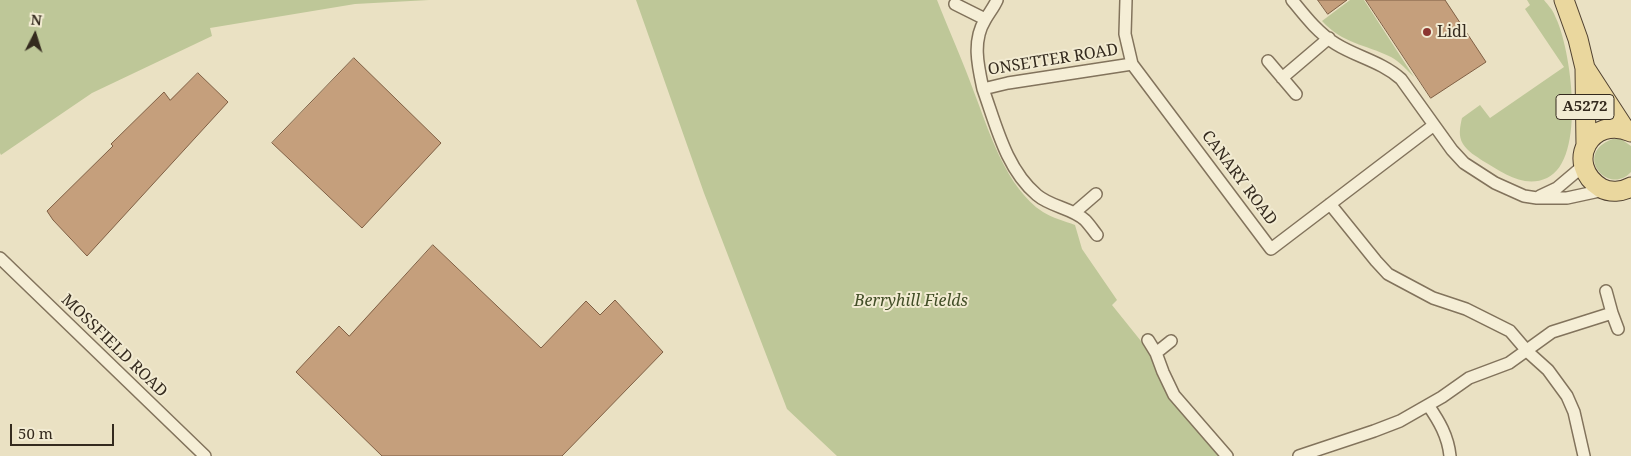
<!DOCTYPE html>
<html>
<head>
<meta charset="utf-8">
<style>
	body { margin:0 }
	#map { position:relative; width:1631px; height:456px; overflow:hidden; background:#eae1c3; font-family:"Noto Serif",serif }
	canvas { display:block }
	.north { position:absolute; left:10px; top:10px; width:50px; height:50px; -webkit-text-stroke:4px #f2ebd2; paint-order:stroke; rotate:5deg; font-size:14px; font-weight:700; line-height:20px; text-align:center; color:#342a1e }
	.north::after { content:''; display:block; margin:auto; width:18px; height:22px; background:#342a1e; clip-path:polygon(50% 0,100% 100%,50% 72%,0 100%) }
	.scale { position:absolute; left:10px; top:424px; width:104px; height:22px; box-sizing:border-box; border:2px solid #342a1e; border-top:0; padding-left:6px; font-size:15px; line-height:18px; white-space:nowrap; color:#342a1e; -webkit-text-stroke:4px #f2ebd2; paint-order:stroke }
</style>
</head>
<body>
<div id="map">
<canvas width="1631" height="456"></canvas>
<div class="north">N</div>
<div class="scale">50 m</div>
</div>
<script>
const context = document.querySelector('canvas').getContext('2d');
context.lineJoin = 'round';
function fill(path, color) {
  context.fillStyle = color;
  context.fill(path, 'evenodd');
}
function trace(path, color, width, dash) {
  context.strokeStyle = color;
  context.lineWidth = width;
  context.lineCap = dash ? 'butt' : 'round';
  context.setLineDash(dash || []);
  context.stroke(path);
}
function write(font, color, halo, rows, align = 'center') {
  context.font = font + ' "Noto Serif",serif';
  context.lineWidth = 4;
  context.setLineDash([]);
  context.textBaseline = 'middle';
  context.strokeStyle = halo;
  context.fillStyle = color;
  for (const [text, x, y, turn = 0] of rows) {
    context.save();
    context.translate(x, y);
    context.rotate((+turn || 0) * Math.PI / 180);
    context.textAlign = isNaN(turn) ? turn : align;
    if (halo) context.strokeText(text, 0, 0);
    context.fillText(text, 0, 0);
    context.restore();
  }
}
fill(new Path2D(`
	M 0,0 L 429,0 L 355,4 L 210,28 L 212,36 L 92,93 L 1,155 L 0,153 Z
	M 636,0 L 937,0 C 949,31 963,61 974,92 C 989,131 1006,188 1043,212 C 1052,218 1065,221 1075,225 L 1082,249 L 1117,300 L 1112,305 L 1153,356 L 1224,456 L 837,456 L 787,409 L 704,193 Z
	M 1350,0 L 1364,0 L 1414,77 C 1407,70 1400,62 1391,57 C 1365,44 1343,44 1322,21 Z
	M 1527,0 L 1544,0 C 1548,5 1553,10 1555,16 C 1571,47 1587,160 1547,178 C 1524,189 1502,172 1483,161 C 1476,156 1468,152 1463,144 C 1458,136 1460,127 1462,118 L 1480,105 L 1490,118 L 1564,67 L 1525,9 L 1530,5 Z
	M 1613,139 L 1621,139 L 1631,146 L 1631,172 C 1608,197 1572,153 1613,139 Z`), '#bec798');
const building = new Path2D(`
	M 1318,0 L 1347,0 L 1328,14 Z
	M 1366,0 L 1445,0 L 1486,62 L 1431,98 Z
	M 354,58 L 441,143 L 362,228 L 272,143 Z
	M 198,73 L 228,102 L 87,256 L 53,220 L 47,211 L 113,146 L 111,144 L 164,92 L 170,100 Z
	M 433,245 L 541,348 L 586,301 L 600,315 L 615,300 L 663,352 L 562,456 L 382,456 L 296,372 L 339,326 L 349,336 Z`);
fill(building, '#c59f7c');
trace(building, '#7f5f44', 1);
const minor = new Path2D(`
	M 997,0 C 994,7 989,13 985,20 C 972,41 978,66 983,89 L 1008,83 L 1132,64
	M 1126,0 L 1125,34 L 1132,64 L 1271,249 L 1434,125
	M 1292,0 C 1305,16 1318,33 1336,44 C 1357,57 1382,62 1401,79 L 1452,150 L 1464,163 L 1495,183 L 1524,196 L 1537,198 L 1567,198 L 1604,190
	M 955,4 L 985,19
	M 1268,61 L 1296,94
	M 1282,78 L 1329,38
	M 983,89 C 996,125 1006,169 1037,195 C 1051,207 1072,208 1085,220 C 1089,224 1093,230 1097,235
	M 1540,196 L 1557,188 L 1583,166
	M 1330,204 L 1376,261 L 1388,274 L 1433,298 L 1466,309 L 1510,331 L 1528,352 L 1548,370 L 1567,396 L 1574,412 L 1584,456
	M 1074,213 L 1096,194
	M 0,258 L 205,456
	M 1612,313 L 1618,329
	M 1148,340 L 1156,353
	M 1171,341 L 1156,353 L 1163,372 L 1174,395 L 1227,456
	M 1428,405 C 1439,421 1448,436 1450,456
	M 1299,456 L 1374,431 L 1400,421 L 1442,397 L 1469,378 L 1509,363 L 1552,332 L 1612,313 L 1606,291`);
const primary = new Path2D(`
	M 1564,0 L 1578,39 L 1585,68 L 1586,146
	M 1585,68 L 1624,128
	M 1631,132 C 1591,114 1563,164 1601,188 C 1610,193 1622,192 1631,187`);
trace(minor, '#82735c', 14);
trace(primary, '#504130', 21);
trace(minor, '#f5eed6', 11);
trace(primary, '#ead79e', 19);
for (const [x, y, r, color] of [
	[1427,32,5,"#8c3631"]
]) {
  const dot = new Path2D();
  dot.arc(x, y, r, 0, 2 * Math.PI);
  context.fillStyle = color;
  context.fill(dot);
  trace(dot, '#f2ebd2', 2);
}
for (const [x, y, w] of [
	[1585,107,58]
]) {
  const box = new Path2D();
  box.roundRect(x - w / 2, y - 12.5, w, 25, 4);
  context.fillStyle = '#f2ebd2';
  context.fill(box);
  trace(box, '#342a1e', 1);
}
write('bold 15px', '#342a1e', null, [
	["A5272",1585,107]
]);
write('16px', '#342a1e', '#f2ebd2', [
	["Lidl",1437,32]
], 'left');
write('16px', '#342a1e', '#f2ebd2', [
	["ONSETTER ROAD",1053,60,-9],
	["CANARY ROAD",1239,178,53],
	["MOSSFIELD ROAD",114,346,44]
]);
write('italic 16px', '#424e27', '#f2ebd2', [
	["Berryhill Fields",911,301]
]);
</script>
</body>
</html>
